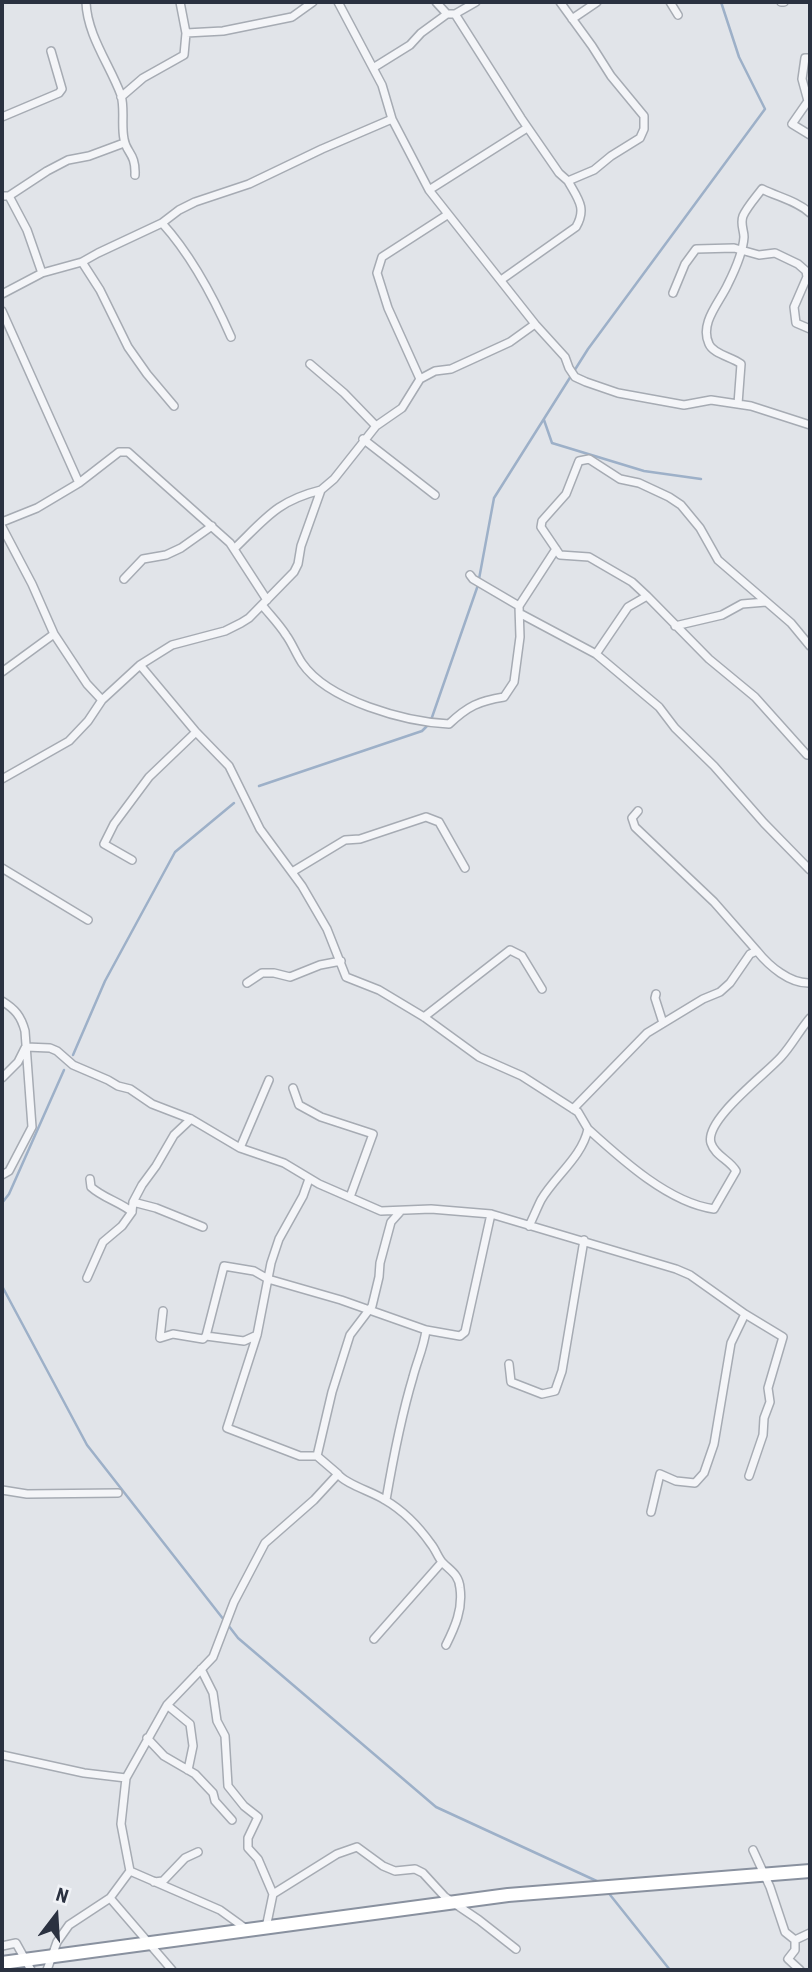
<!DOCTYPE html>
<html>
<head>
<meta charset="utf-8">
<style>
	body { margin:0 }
	#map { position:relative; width:812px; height:1972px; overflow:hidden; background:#e1e4e9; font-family:"Roboto Condensed",sans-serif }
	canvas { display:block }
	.frame { position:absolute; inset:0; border:4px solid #2a3140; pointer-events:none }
	.north { position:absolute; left:21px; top:1881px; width:70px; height:70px; -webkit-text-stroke:5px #f1f3f7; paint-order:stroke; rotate:17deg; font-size:19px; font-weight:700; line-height:28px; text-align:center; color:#2a3140 }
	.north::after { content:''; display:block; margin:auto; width:24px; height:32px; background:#2a3140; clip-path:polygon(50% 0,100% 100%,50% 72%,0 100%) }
</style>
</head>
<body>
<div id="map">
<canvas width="812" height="1972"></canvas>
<div class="frame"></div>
<div class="north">N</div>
</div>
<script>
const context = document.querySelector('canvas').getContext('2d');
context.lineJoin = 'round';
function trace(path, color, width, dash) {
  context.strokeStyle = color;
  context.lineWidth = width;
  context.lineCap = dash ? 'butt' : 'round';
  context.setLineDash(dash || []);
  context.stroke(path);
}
trace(new Path2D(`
	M 544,420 L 552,443 L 644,471 L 701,479
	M 479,579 L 494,498 L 588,349 L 765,109 L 739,57 L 721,2
	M 259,786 L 422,731 L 430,723 L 478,585
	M 73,1055 L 105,981 L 175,852 L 234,803
	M 2,1203 L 9,1194 L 64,1070
	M 2,1286 L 87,1445 L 224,1620
	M 228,1625 L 238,1638 L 436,1807 L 601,1883
	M 607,1891 L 670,1970`), '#9db0c8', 2.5);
const street = new Path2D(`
	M 86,2 C 87,35 110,65 121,95 C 125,109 121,125 124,139 C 126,153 136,153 135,175
	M 338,2 L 382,85 L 392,119 L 429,190 L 535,324
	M 436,2 L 447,14
	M 670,2 L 678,15
	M 781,2 L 784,2
	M 455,14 L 521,118 L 559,173 L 568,181 L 594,170 L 611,156 L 640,138 L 644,129 L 644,116 L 611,76 L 592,46 L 560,2
	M 572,19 L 597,2
	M 186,33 L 223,31 L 292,17 L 313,2
	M 810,58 L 805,58 L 802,79 L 808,101 L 792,124 L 810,135
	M 373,68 L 410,45 L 421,33 L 447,14 L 455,14 L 476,2
	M 121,97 L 143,78 L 184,55 L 186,33 L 180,2
	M 2,117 L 59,93 L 62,89 L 51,51
	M 429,190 L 527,128
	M 2,196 L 9,196 L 47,171 L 68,160 L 89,156 L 124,143
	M 9,196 L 27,230 L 42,273
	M 82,262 L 100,290 L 128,347 L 147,374 L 174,406
	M 501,280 L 576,227 C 587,208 578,199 568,181
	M 673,293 L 685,264 L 696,249 L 734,248 L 759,255 L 775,253 L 798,264 L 806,271 L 807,277 L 794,307 L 796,323 L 810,329
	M 2,294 L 42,273 L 82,262 L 98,253 L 162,223
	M 2,311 L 79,483 L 37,508 L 2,522
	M 231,337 C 213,296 192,256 162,223 L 179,210 L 195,202 L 249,184 L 322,149 L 392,119
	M 310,364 L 344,393 L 376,426
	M 420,379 L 388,308 L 377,273 L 382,257 L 447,215
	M 738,404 L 741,364 C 732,357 713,354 709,344 C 699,323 720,302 728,284 C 735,270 743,253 744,237 C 744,230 740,224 743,216 C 747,207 756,197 762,189 C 778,197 797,201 810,213
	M 363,439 L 435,495
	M 79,483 L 119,452 L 128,452 L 230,543 L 267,600
	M 2,527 L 32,584 L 54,634 L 87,684 L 102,700
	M 235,548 C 266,518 277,501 321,490
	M 124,579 L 143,559 L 166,555 L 181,548 L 212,526
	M 647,596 L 632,582 L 589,557 L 560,555 L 541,527 L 542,521 L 566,494 L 579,461 L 589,459 L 620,479 L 639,483 L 669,497 L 681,505 L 700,528 L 718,560 L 791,623 L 810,646
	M 262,605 C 270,615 279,624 286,635 C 292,643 296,654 302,663 C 328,701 406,722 449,724 C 468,706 479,701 504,697 L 514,682 L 520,637 L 519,606 L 473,579 L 470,575
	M 519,606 L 556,549
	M 521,614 L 596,654 L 659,707 L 675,728 L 714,766 L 764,823 L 810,870
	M 675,626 L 722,615 L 742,604 L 766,602
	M 596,654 L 628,607 L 647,596 L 709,659 L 755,697 L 807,755 L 810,755
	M 140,665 L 196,732 L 229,766 L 260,829 L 302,886 L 327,929 L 346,977 L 379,990 L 424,1017 L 479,1057 L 522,1076 L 578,1112 L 588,1129 C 582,1157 555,1176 541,1200 C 537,1208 533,1218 529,1226
	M 2,672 L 54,634
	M 2,779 L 69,741 L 88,721 L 102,700 L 140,665 L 172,645 L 225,631 L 241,623 L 249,618 L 294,572 L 298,564 L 301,546 L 321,490 L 334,479 L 376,426 L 402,408 L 420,379 L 435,371 L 451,369 L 510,342 L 535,324 L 565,357 L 569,368 L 575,377 L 586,382 L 618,393 L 684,405 L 711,400 L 751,406 L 810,425
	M 638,811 L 632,818 L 635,827 L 714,902 L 757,951
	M 132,860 L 104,844 L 114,824 L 149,777 L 196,732
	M 2,868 L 88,920
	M 292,872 L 345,840 L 360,839 L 426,817 L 439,822 L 465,868
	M 247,983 L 262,973 L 274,973 L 290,977 L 320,965 L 341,961
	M 656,994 L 655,998 L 663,1023
	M 2,1001 C 15,1009 21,1016 25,1031 L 32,1127 L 9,1171 L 2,1175
	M 424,1017 L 510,950 L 522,956 L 542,989
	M 26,1047 L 50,1048 L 57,1051 L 73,1065 L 108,1080 L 118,1086 L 130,1089 L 152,1104 L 191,1119 L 240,1148 L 284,1163 L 319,1184 L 381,1211 L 431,1209 L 491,1214 L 676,1269 L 690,1275 L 745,1314 L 731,1343 L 714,1444 L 704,1473 L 695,1483 L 676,1481 L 660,1474 L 651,1512
	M 2,1078 L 18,1062 L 25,1048
	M 293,1088 L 299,1105 L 321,1117 L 373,1134 L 350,1197
	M 573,1109 L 647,1033 L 703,999 L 720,992 L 730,983 L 750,954 L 757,951 C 769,966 790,984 810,983
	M 588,1129 C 621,1159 669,1203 714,1209 L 736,1171 C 730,1160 715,1156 711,1143 C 704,1120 766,1074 781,1057 C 792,1045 799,1031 810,1018
	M 240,1148 L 269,1080
	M 90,1179 L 91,1187 C 103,1198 120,1202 132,1212
	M 309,1179 L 303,1196 L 279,1239 L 271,1263 L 257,1335 L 227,1428 L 300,1456 L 317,1456
	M 133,1202 L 156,1208 L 203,1227
	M 87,1278 L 103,1242 L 122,1226 L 132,1212 L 133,1202 L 142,1185 L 156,1166 L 174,1135 L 191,1119
	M 163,1311 L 160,1338 L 173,1334 L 203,1339 L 206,1336
	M 745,1314 L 783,1337 L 768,1388 L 770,1402 L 764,1418 L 763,1435 L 749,1476
	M 257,1335 L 244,1341 L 206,1336 L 224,1266 L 254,1271 L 268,1279 L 341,1300 L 426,1330 L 460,1336 L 465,1332 L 491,1214
	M 509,1364 L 511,1382 L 542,1394 L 555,1391 L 562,1371 L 584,1240
	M 338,1474 L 317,1456 L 332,1392 L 350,1335 L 372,1306 L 379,1277 L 380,1263 L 391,1222 L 400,1212
	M 2,1490 L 27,1494 L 118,1493
	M 386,1500 C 393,1459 401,1417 413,1377 C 417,1361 424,1347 426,1330
	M 374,1639 L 442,1562
	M 201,1669 L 213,1693 L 217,1721 L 225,1736 L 228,1786 L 244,1806 L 258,1817 L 248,1838 L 248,1848 L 258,1859 L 273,1894
	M 167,1705 L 190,1724 L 193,1746 L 188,1770
	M 147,1738 L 164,1756 L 195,1774 L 213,1793 L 215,1801 L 232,1820
	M 2,1755 L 84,1773 L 126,1778
	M 753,1850 L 770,1887 L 785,1932 L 795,1940
	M 130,1871 L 220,1910 L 245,1928
	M 154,1882 L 163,1881 L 185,1858 L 198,1852
	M 110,1898 L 172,1970
	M 263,1928 L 267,1923 L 273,1894 L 337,1854 L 357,1847 L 383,1866 L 395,1871 L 415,1869 L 423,1873 L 445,1897 L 479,1920 L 516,1949
	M 2,1946 L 16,1943 L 31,1970
	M 47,1970 L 57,1942 L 69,1925 L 110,1898 L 130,1871 L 121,1824 L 126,1778 L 167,1705 L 213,1657 L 234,1602 L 265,1543 L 314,1500 L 338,1474 C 345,1484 373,1492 385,1500 C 404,1511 419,1527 431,1544 C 436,1550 438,1558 443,1563 C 451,1571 459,1575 460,1588 C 463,1609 455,1627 446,1645
	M 800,1970 L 788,1959 L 795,1950 L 795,1940 L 810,1933`);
const highway = new Path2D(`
	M 2,1963 L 508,1895 L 810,1871`);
trace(street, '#a6abb3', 10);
trace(highway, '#89919f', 16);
trace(street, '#f4f5f8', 7);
trace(highway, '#fff', 12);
</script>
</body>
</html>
